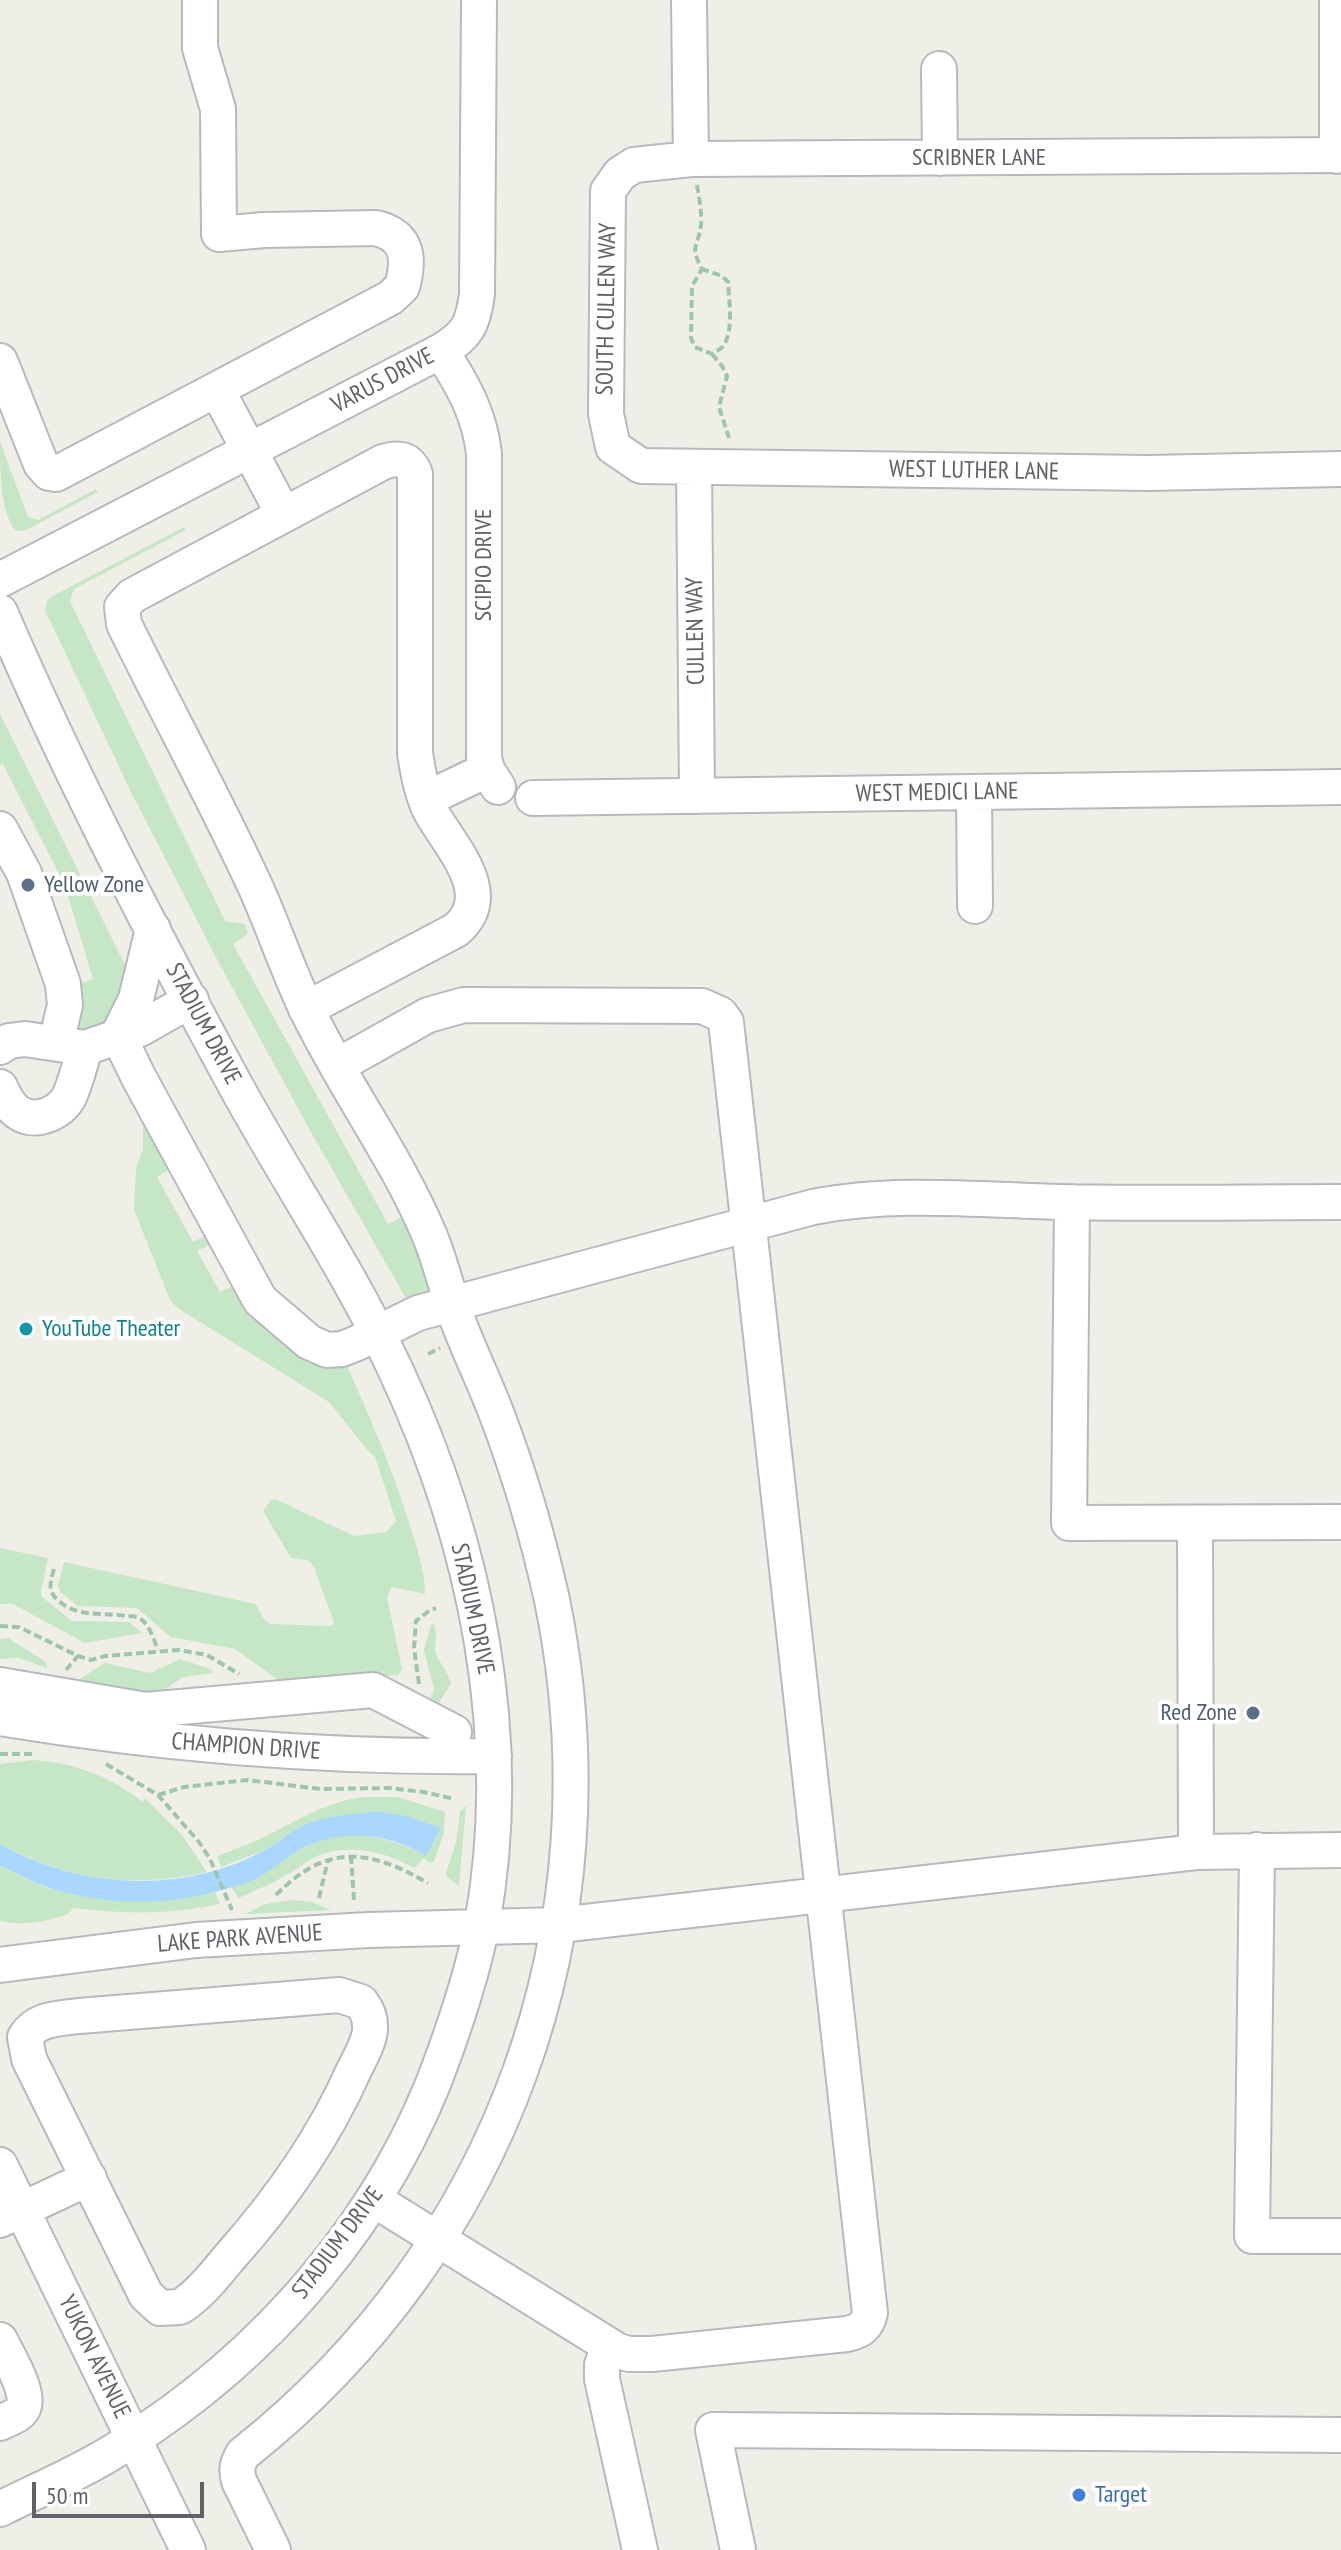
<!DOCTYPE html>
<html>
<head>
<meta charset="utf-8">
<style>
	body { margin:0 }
	#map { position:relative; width:1341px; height:2550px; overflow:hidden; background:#f0efe7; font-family:"PT Sans Narrow",sans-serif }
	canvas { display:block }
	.scale { position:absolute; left:32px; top:2482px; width:172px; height:36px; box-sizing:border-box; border:4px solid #5f6267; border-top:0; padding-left:10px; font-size:24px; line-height:28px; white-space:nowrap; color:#5f6267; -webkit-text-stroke:6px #fff; paint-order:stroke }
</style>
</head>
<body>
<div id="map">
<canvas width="1341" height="2550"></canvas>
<div class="scale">50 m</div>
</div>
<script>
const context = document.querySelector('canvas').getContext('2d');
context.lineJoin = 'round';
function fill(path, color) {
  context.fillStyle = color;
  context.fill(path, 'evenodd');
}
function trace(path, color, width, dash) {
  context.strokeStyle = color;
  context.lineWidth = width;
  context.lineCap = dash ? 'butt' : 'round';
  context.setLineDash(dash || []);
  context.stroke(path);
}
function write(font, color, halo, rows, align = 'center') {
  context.font = font + ' "PT Sans Narrow",sans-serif';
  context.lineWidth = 8;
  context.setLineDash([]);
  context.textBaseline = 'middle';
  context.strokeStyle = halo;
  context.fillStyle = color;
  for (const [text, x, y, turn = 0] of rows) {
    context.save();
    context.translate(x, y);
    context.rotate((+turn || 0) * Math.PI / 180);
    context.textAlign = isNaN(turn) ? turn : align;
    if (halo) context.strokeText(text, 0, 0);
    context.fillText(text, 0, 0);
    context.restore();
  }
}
fill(new Path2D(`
	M 0,442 L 28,517 L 38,520 L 96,489 L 98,492 L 26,530 L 16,531 C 0,512 0,470 0,442 Z
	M 184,527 L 186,530 L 74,589 L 70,601 L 225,921 L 245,924 L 248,934 L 233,944 L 388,1224 L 403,1216 L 414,1232 L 431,1294 L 408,1302 L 312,1134 L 219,963 L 130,790 L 45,610 L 47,601 L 51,597 Z
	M 0,714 L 131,977 L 122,1010 L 97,1031 L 77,1031 L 75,1027 L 75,985 L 93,979 L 66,889 L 48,893 L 47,889 L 63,882 L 3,764 L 0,765 Z
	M 143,1113 L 172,1168 L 157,1177 L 193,1242 L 209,1234 L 213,1243 L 197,1251 L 220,1292 L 235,1285 L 327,1366 L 347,1366 C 370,1417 392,1468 409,1522 C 416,1545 425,1570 425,1594 L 392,1587 L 387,1597 L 402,1669 L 398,1675 L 288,1687 L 235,1649 L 171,1637 L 137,1608 L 78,1606 L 60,1592 L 58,1585 L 64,1562 L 256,1604 L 264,1620 L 271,1624 L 331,1626 L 334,1622 L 313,1565 L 307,1560 L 291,1558 L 263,1511 L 271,1500 L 275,1499 L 350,1534 L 356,1536 L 386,1532 L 396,1521 L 375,1457 L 370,1453 L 329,1402 L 179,1309 L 170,1300 L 134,1210 L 136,1168 L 143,1149 Z
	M 0,1548 L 48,1558 L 41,1591 L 42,1597 L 72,1621 L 129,1622 L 142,1633 L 85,1643 L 13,1604 L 0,1604 Z
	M 434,1624 L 436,1632 L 435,1653 L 450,1679 L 451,1684 L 436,1707 L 429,1703 L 434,1689 L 424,1650 L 431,1625 Z
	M 8,1638 L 46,1662 L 47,1668 L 19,1658 L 0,1659 L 0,1639 Z
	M 180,1659 L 211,1669 L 213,1673 L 183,1677 L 152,1698 L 143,1698 L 94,1682 L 78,1687 L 75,1682 L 105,1663 L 150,1673 Z
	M 33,1760 C 76,1763 109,1776 143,1802 L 145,1798 L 182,1835 L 207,1872 C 131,1889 69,1880 0,1844 L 0,1764 Z
	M 364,1797 L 398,1797 L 445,1812 L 444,1833 L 434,1862 L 429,1863 L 424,1858 L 414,1868 C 383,1851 350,1843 317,1856 C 307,1861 299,1868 290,1873 C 274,1883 256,1890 239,1898 L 231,1887 C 256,1879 269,1868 291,1854 C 336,1826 381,1833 426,1855 L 441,1828 L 299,1827 L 265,1850 L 221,1867 L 217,1856 C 235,1849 253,1843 270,1834 C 301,1818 329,1801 364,1797 Z
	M 466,1806 L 459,1886 L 447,1877 L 446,1873 L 456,1842 L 460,1811 Z
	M 0,1866 C 18,1875 37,1885 56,1890 C 109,1905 163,1902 215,1892 L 220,1904 C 170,1915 122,1914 72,1908 L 70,1913 C 48,1922 24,1926 0,1921 Z
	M 292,1900 L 312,1902 L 331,1910 L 245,1914 L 265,1904 Z`), '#c5e7c6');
fill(new Path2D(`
	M 380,1812 L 406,1816 L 441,1828 L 426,1856 C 389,1833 344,1829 304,1847 C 286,1856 271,1872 253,1880 C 242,1885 229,1888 218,1891 C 167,1906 106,1905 56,1890 C 36,1884 18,1874 0,1866 L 0,1844 C 80,1889 183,1895 265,1850 C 276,1844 286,1835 296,1829 C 320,1816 353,1813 380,1812 Z`), '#aad7fd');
const minor = new Path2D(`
	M 689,0 L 691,159
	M 1337,0 L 1337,156
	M 939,69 L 940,158
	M 1341,155 L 691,159 L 634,165 L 620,174 L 608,191 L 606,414 L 613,447 L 641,466 L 1149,473 L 1341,469
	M 441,351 C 462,384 480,414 484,454 L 484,757 L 487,770 L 498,787
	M 0,361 L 41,464 L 49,473 L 56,474 L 390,298 L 402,287 C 410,258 408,236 376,228 L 264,230 L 219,234 L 218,109 L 200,48 L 200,0
	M 217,390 L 284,515
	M 694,467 L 697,796
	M 0,580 L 441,351 C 468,335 473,324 477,294 L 479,0
	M 0,612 C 70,775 153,934 238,1090 C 290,1184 351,1274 396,1371 C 476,1542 516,1737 482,1924 C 474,1967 460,2010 445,2052 C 387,2218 267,2356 119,2448 C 82,2472 40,2489 0,2509
	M 974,792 L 975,906
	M 533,798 L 1341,787
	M 426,799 L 487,770
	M 0,829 L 24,873 L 63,984 L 65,1005 L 56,1043
	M 153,929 L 136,999 L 118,1035 L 139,1078 L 260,1300 L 309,1342 L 327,1350 L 342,1349 L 355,1344 L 418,1313 L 813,1207 C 894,1191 979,1200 1061,1202 C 1155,1204 1248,1202 1341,1202
	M 0,1047 L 9,1041 L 25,1039 L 85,1048 L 140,1029 L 191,1000
	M 337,1066 L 428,1015 L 464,1005 L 702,1006 L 720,1014 L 726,1022 L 870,2313 C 867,2327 860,2331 847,2334 L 652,2354 L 629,2354 L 618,2351 L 373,2199
	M 0,1087 C 4,1096 10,1108 19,1113 C 36,1124 60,1113 69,1097 C 76,1082 80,1064 85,1048
	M 1072,1202 L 1069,1523 L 1341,1522
	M 1195,1523 L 1196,1852
	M 0,1685 L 146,1710 L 373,1690 L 454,1732
	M 0,1718 C 163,1745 329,1758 494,1756
	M 1257,1850 L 1252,2236 L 1341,2236
	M 0,1965 L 196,1940 L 368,1930 L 560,1925 L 1196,1852 L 1341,1850
	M 339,1995 L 361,2002 C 369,2012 372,2023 369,2036 C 366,2048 359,2060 354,2070 C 323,2140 279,2202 228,2259 C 214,2276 199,2295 180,2307 L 160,2308 L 146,2295 L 29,2059 L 25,2037 C 37,2018 58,2019 79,2016 Z
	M 0,2165 L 188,2550
	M 0,2220 L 89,2178
	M 0,2340 C 7,2355 33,2396 22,2410 C 18,2416 7,2419 0,2423
	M 609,2346 L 602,2365 L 602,2379 L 640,2550
	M 273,2550 L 239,2481 C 236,2470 237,2464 243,2454 C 503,2248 619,1925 552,1600 C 538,1537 520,1475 497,1415 C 485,1383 470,1353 458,1321 C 447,1292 441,1262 429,1234 C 396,1156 344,1087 307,1010 C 288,971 274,928 256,888 C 215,799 167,712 124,624 L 122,607 L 132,596 L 383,462 C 398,457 409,458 415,474 L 415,753 C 418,772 421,790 429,808 C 446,843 500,892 456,930 L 306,1009
	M 738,2550 L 713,2430 L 1341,2435`);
trace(minor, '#b7b9bd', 38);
trace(new Path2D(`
	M 697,185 C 699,197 702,213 701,225 C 698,248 689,245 702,269 L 692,286 L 691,338 L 695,347 L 712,354 C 718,350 724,348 726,341 C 733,325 729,299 728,282 L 722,276 L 702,269
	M 712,354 L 722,366 L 727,376 L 719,407 L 729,438
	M 428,1354 L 440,1348
	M 54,1569 C 50,1583 47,1592 60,1602 C 80,1618 102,1612 126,1616 C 130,1616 135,1616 139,1618 C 149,1623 154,1640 158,1650
	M 0,1626 L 19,1627 L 78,1656 L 91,1660 L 105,1656 L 179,1650 L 207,1655 L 239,1674
	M 66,1670 L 78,1656
	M 419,1684 L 414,1648 L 416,1621 L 430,1610 L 436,1608
	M 0,1754 L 34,1754
	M 106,1764 L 158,1795 L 199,1842 L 210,1859 L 232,1910
	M 158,1795 L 184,1787 L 247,1780 L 321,1789 L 389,1788 L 423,1792 L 455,1799
	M 351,1856 L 354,1901
	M 276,1895 C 327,1843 369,1849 428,1883
	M 319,1898 L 328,1860`), '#9cc6a9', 4, [8, 4]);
trace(minor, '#fff', 34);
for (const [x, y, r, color] of [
	[28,885,8,"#5c6f8a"],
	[26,1329,8,"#0f9aa8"],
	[1253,1713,8,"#5c6f8a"],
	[1079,2495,8,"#3f7fe0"]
]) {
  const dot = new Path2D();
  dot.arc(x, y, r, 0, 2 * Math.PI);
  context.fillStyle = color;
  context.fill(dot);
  trace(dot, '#fff', 3);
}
write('24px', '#5f6267', '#fff', [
	["SCRIBNER LANE",979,158],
	["SOUTH CULLEN WAY",607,309,-89],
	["VARUS DRIVE",383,381,-28],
	["WEST LUTHER LANE",974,471,1],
	["SCIPIO DRIVE",484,565,-90],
	["CULLEN WAY",696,631,-91],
	["WEST MEDICI LANE",937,793,-1],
	["STADIUM DRIVE",203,1024,62],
	["STADIUM DRIVE",472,1609,78],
	["CHAMPION DRIVE",246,1747,4],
	["LAKE PARK AVENUE",240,1939,-4],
	["STADIUM DRIVE",338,2243,-53],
	["YUKON AVENUE",94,2357,64]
]);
write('24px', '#4e5e75', '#fff', [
	["Yellow Zone",44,885],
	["Red Zone",1237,1713,"right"]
], 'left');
write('24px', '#0d838f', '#fff', [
	["YouTube Theater",42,1329]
], 'left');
write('24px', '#366cbe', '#fff', [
	["Target",1095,2495]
], 'left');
</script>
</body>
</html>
